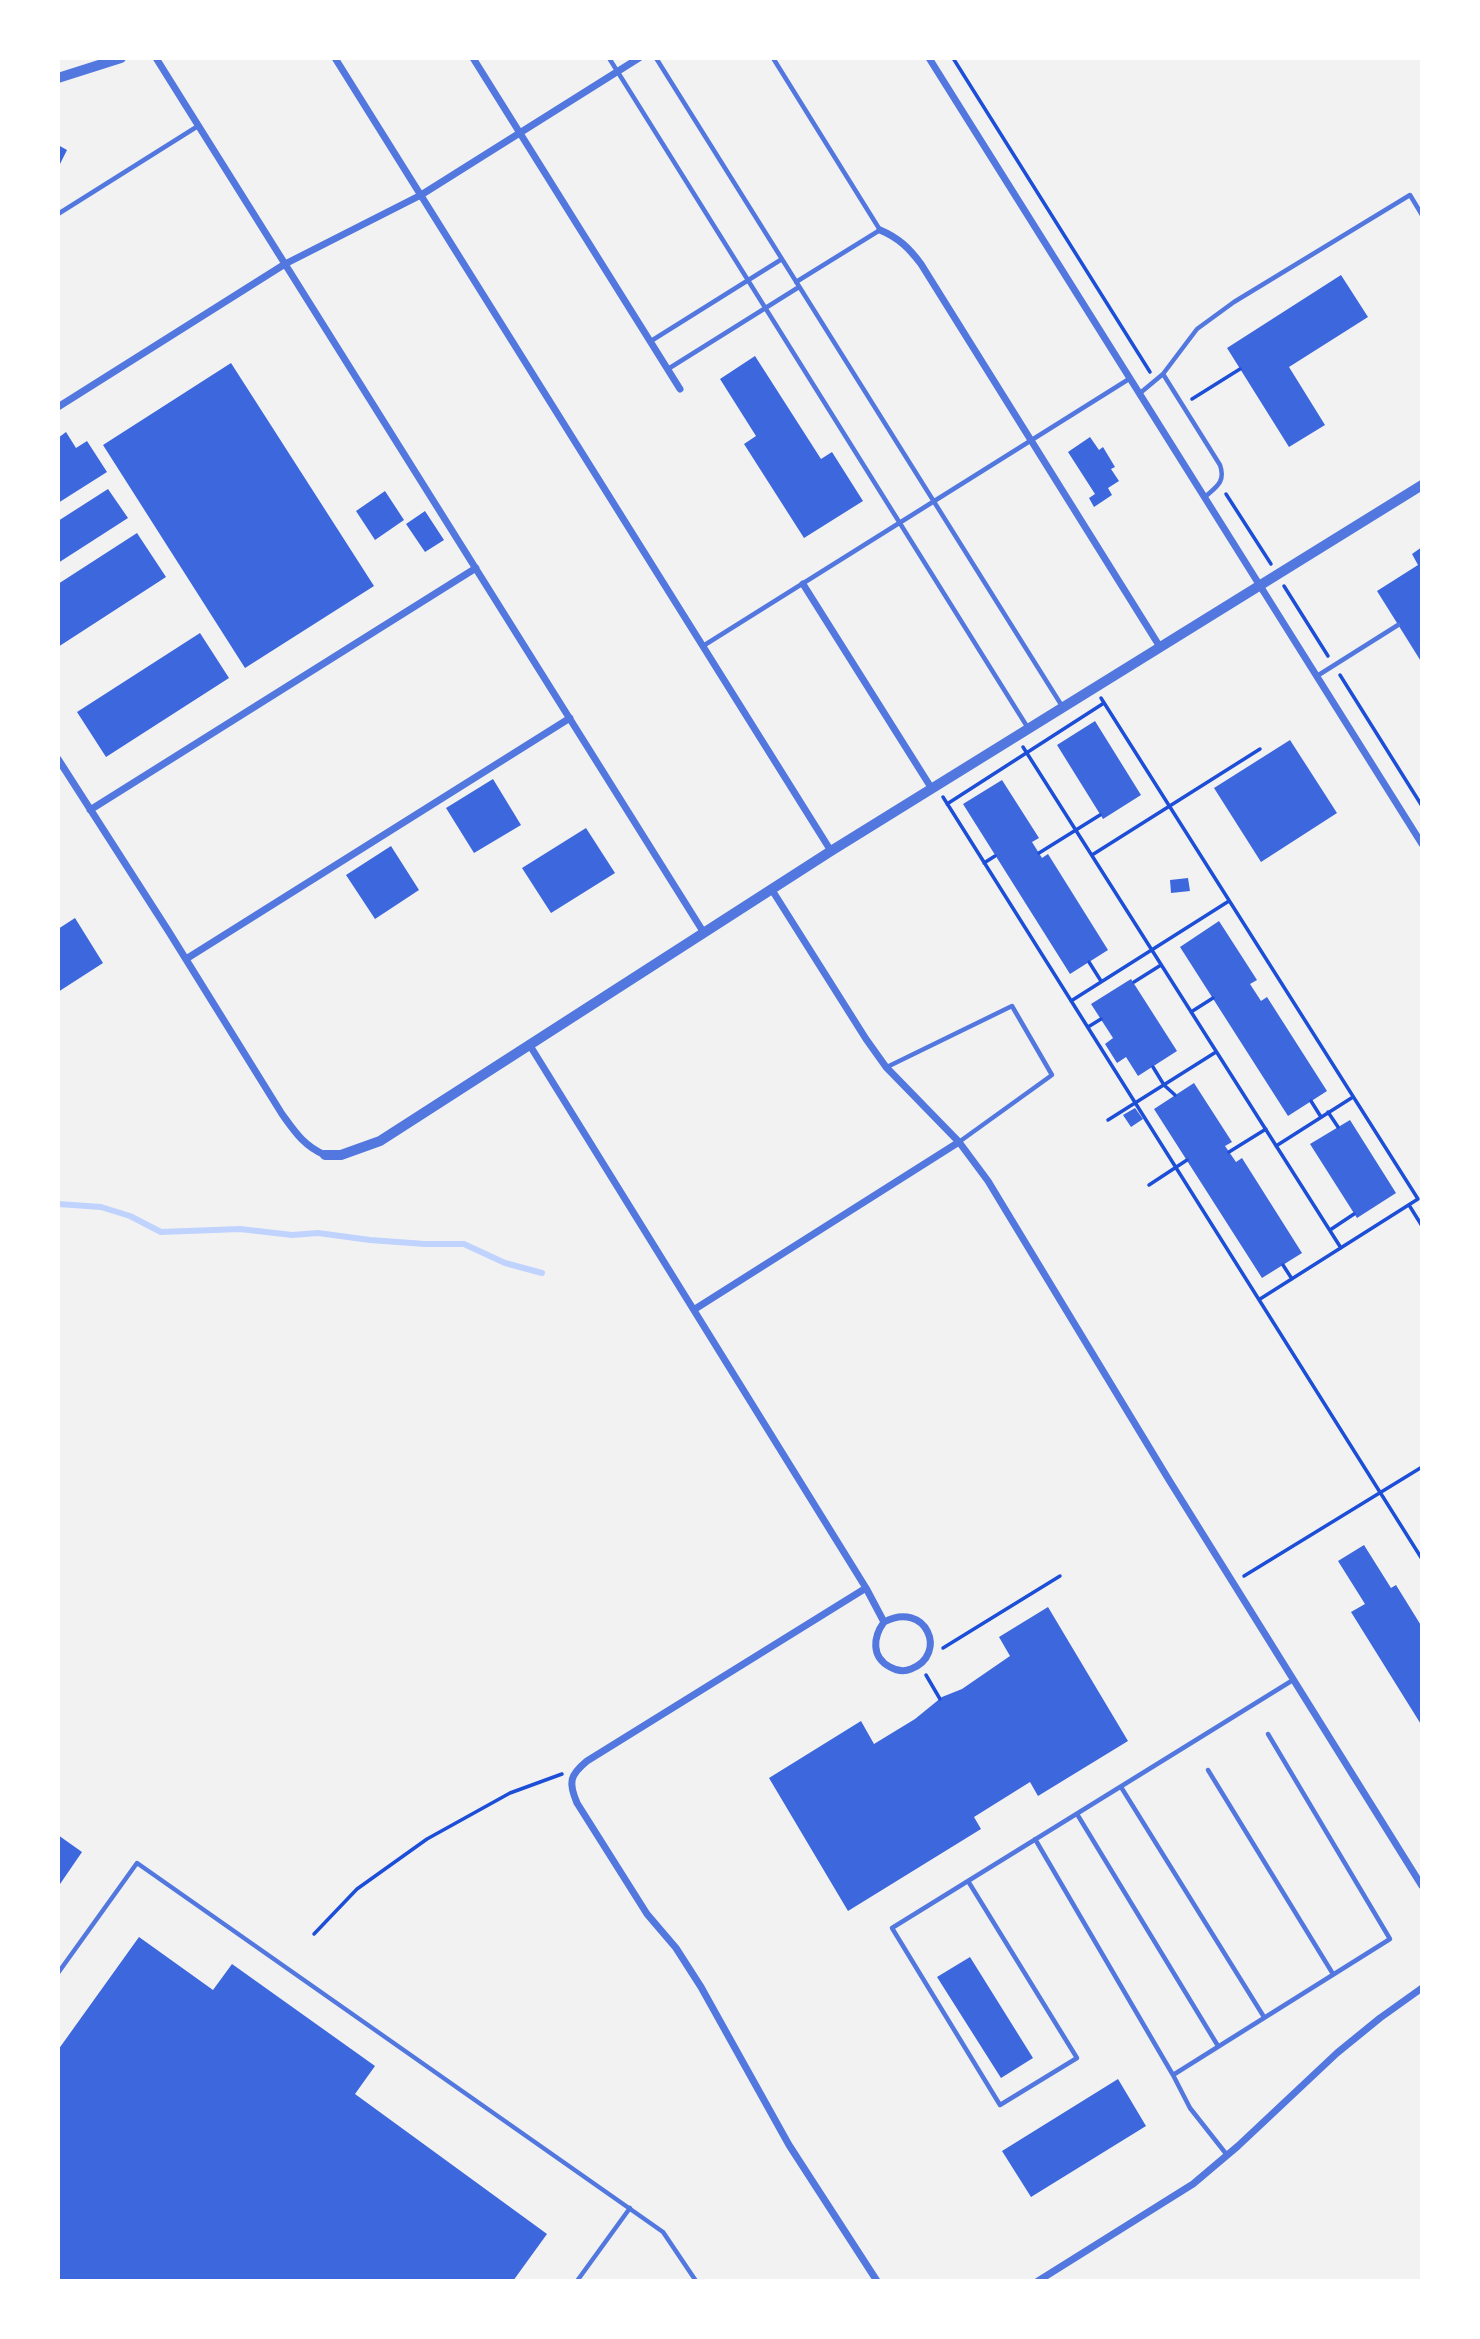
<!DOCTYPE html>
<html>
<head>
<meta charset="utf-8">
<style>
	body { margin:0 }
	#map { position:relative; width:1480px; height:2339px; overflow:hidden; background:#f2f2f2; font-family:"Noto Serif",serif }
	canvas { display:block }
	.frame { position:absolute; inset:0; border:60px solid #fff; pointer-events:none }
</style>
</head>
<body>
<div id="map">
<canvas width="1480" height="2339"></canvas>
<div class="frame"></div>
</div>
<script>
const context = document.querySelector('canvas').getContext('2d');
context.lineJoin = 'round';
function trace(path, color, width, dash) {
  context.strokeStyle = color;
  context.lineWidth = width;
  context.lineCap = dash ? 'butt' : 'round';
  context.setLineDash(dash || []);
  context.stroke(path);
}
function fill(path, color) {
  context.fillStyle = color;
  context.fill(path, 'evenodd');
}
trace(new Path2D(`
	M 58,1204 L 101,1207 L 130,1216 L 161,1232 L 240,1229 L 292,1235 L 318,1233 L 370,1240 L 425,1244 L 464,1244 L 505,1263 L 542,1273`), '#bfd3fe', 6);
fill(new Path2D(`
	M 58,145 L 67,150 L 58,168 Z
	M 1341,275 L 1368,317 L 1289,367 L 1325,425 L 1289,447 L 1227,348 Z
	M 755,356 L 821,459 L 832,452 L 863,501 L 804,538 L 744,444 L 756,436 L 720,379 Z
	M 231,363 L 374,586 L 245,668 L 103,445 Z
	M 66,432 L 76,448 L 87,441 L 107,472 L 58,503 L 58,438 Z
	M 1090,437 L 1099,450 L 1103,447 L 1115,467 L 1111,469 L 1119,481 L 1108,488 L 1112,495 L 1094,507 L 1089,498 L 1095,494 L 1068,452 Z
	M 108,489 L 128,518 L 58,563 L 58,521 Z
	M 385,491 L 404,520 L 375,540 L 356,511 Z
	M 425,511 L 444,540 L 425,552 L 406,524 Z
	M 137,533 L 166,577 L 58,647 L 58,584 Z
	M 1422,547 L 1422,663 L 1377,591 L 1418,565 L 1412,554 Z
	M 200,633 L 229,678 L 106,757 L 77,712 Z
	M 1095,721 L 1141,795 L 1103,819 L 1057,745 Z
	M 1290,740 L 1337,813 L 1261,862 L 1214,788 Z
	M 493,779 L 521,825 L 474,853 L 446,808 Z
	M 1002,780 L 1039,838 L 1032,842 L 1042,858 L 1048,854 L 1108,950 L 1070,974 L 963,804 Z
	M 586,828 L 615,873 L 551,913 L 522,868 Z
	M 391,846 L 419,890 L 375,919 L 346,875 Z
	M 1188,878 L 1190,891 L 1171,893 L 1170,880 Z
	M 75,918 L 103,963 L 58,992 L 58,929 Z
	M 1219,921 L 1257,980 L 1250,984 L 1261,1001 L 1267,997 L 1327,1091 L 1288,1116 L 1180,947 Z
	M 1131,979 L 1177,1051 L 1138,1076 L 1126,1057 L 1117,1063 L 1105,1044 L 1113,1038 L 1091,1004 Z
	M 1194,1083 L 1232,1142 L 1225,1146 L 1236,1162 L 1242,1158 L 1302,1253 L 1262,1278 L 1154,1109 Z
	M 1135,1108 L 1143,1119 L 1131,1127 L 1123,1115 Z
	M 1350,1120 L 1396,1193 L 1357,1218 L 1310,1144 Z
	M 1364,1545 L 1391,1588 L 1396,1585 L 1422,1627 L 1422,1726 L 1351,1612 L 1365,1604 L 1338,1561 Z
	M 1048,1607 L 1128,1741 L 1038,1796 L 1030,1782 L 974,1817 L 981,1829 L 848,1911 L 769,1778 L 861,1721 L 874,1744 L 915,1719 L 942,1697 L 962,1689 L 1010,1656 L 999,1637 Z
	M 58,1835 L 82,1852 L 58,1887 Z
	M 139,1937 L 213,1990 L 232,1964 L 375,2066 L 355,2094 L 547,2234 L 513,2281 L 58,2281 L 58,2050 Z
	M 970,1957 L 1033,2058 L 1001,2078 L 937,1977 Z
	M 1118,2079 L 1146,2126 L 1031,2197 L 1002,2151 Z`), '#3d67dc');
trace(new Path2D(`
	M 953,58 L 1150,372
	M 1192,399 L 1240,369
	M 1226,494 L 1271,564
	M 1284,586 L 1328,656
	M 1340,675 L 1422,806
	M 1101,698 L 1418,1199 L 1260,1299
	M 1023,747 L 1341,1248
	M 943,797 L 1422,1559
	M 947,804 L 1104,703
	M 1039,853 L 1100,815
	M 1092,855 L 1260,749
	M 984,863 L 995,856
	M 1089,962 L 1101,981
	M 1134,982 L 1161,965
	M 1071,1001 L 1229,901
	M 1191,1012 L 1213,998
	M 1088,1027 L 1101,1019
	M 1153,1067 L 1164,1085 L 1175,1095
	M 1311,1101 L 1321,1117
	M 1328,1112 L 1338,1127
	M 1108,1120 L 1216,1052
	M 1276,1146 L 1353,1097
	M 1229,1152 L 1266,1129
	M 1149,1185 L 1187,1160
	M 1409,1205 L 1422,1226
	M 1330,1230 L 1354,1214
	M 1283,1265 L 1292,1279
	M 1244,1576 L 1422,1467
	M 943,1648 L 1060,1576
	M 926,1675 L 940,1699
	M 314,1934 L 357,1889 L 427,1839 L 510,1793 L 562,1774`), '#1d4ed8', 3.5);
trace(new Path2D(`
	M 609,58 L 1028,728
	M 656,58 L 1062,706
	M 773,58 L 880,230 L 796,282
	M 58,214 L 198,126
	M 651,341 L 782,259
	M 668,369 L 799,287
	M 1163,374 L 1220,465 C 1226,482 1216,487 1205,497
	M 1139,394 L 1163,374 L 1197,329 L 1234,302 L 1410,195 L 1422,215
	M 703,646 L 1129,379
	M 1317,676 L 1398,625
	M 887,1067 L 1012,1006 L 1052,1075 L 959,1142
	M 1208,1770 L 1333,1974
	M 1121,1787 L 1264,2017
	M 1077,1814 L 1218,2046
	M 1035,1839 L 1173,2075 L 1190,2108 L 1227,2155
	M 968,1881 L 1077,2058 L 1000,2105 L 892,1928 C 1025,1845 1160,1763 1293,1680
	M 58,1973 L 137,1863 L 663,2232 L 696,2281
	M 1173,2075 L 1390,1939 L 1268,1734
	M 577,2281 L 630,2208`), '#5277de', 4.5);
trace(new Path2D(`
	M 156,58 L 704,933
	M 335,58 L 831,851
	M 473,58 L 680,389
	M 929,58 L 1422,844
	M 880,230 C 899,238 909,248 921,264 L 1160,647
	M 58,407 L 285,264 L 421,195 L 639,58
	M 803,584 L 932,789
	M 58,759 L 169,932 L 282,1114 C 295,1132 304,1146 325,1155
	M 90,810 L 476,568
	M 772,890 L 866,1039 L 886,1067 L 959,1142 L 988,1181 L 1169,1480 L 1422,1886
	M 186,959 L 570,718
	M 529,1044 L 866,1588 L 884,1622 C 873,1637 871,1657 890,1667 C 897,1671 904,1672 911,1669 C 949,1654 926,1600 884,1622
	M 695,1309 L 959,1142
	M 866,1588 L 587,1761 C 570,1775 568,1782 577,1803 L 647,1914 L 676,1948 L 701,1987 L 789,2145 L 877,2281
	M 1038,2281 L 1193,2184 L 1238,2146 L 1337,2053 L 1380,2018 L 1422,1988`), '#5277de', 7);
trace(new Path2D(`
	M 58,78 L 121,58
	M 325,1155 L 341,1155 L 380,1141 L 831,851 L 1422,485`), '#5277de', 10);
</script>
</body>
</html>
